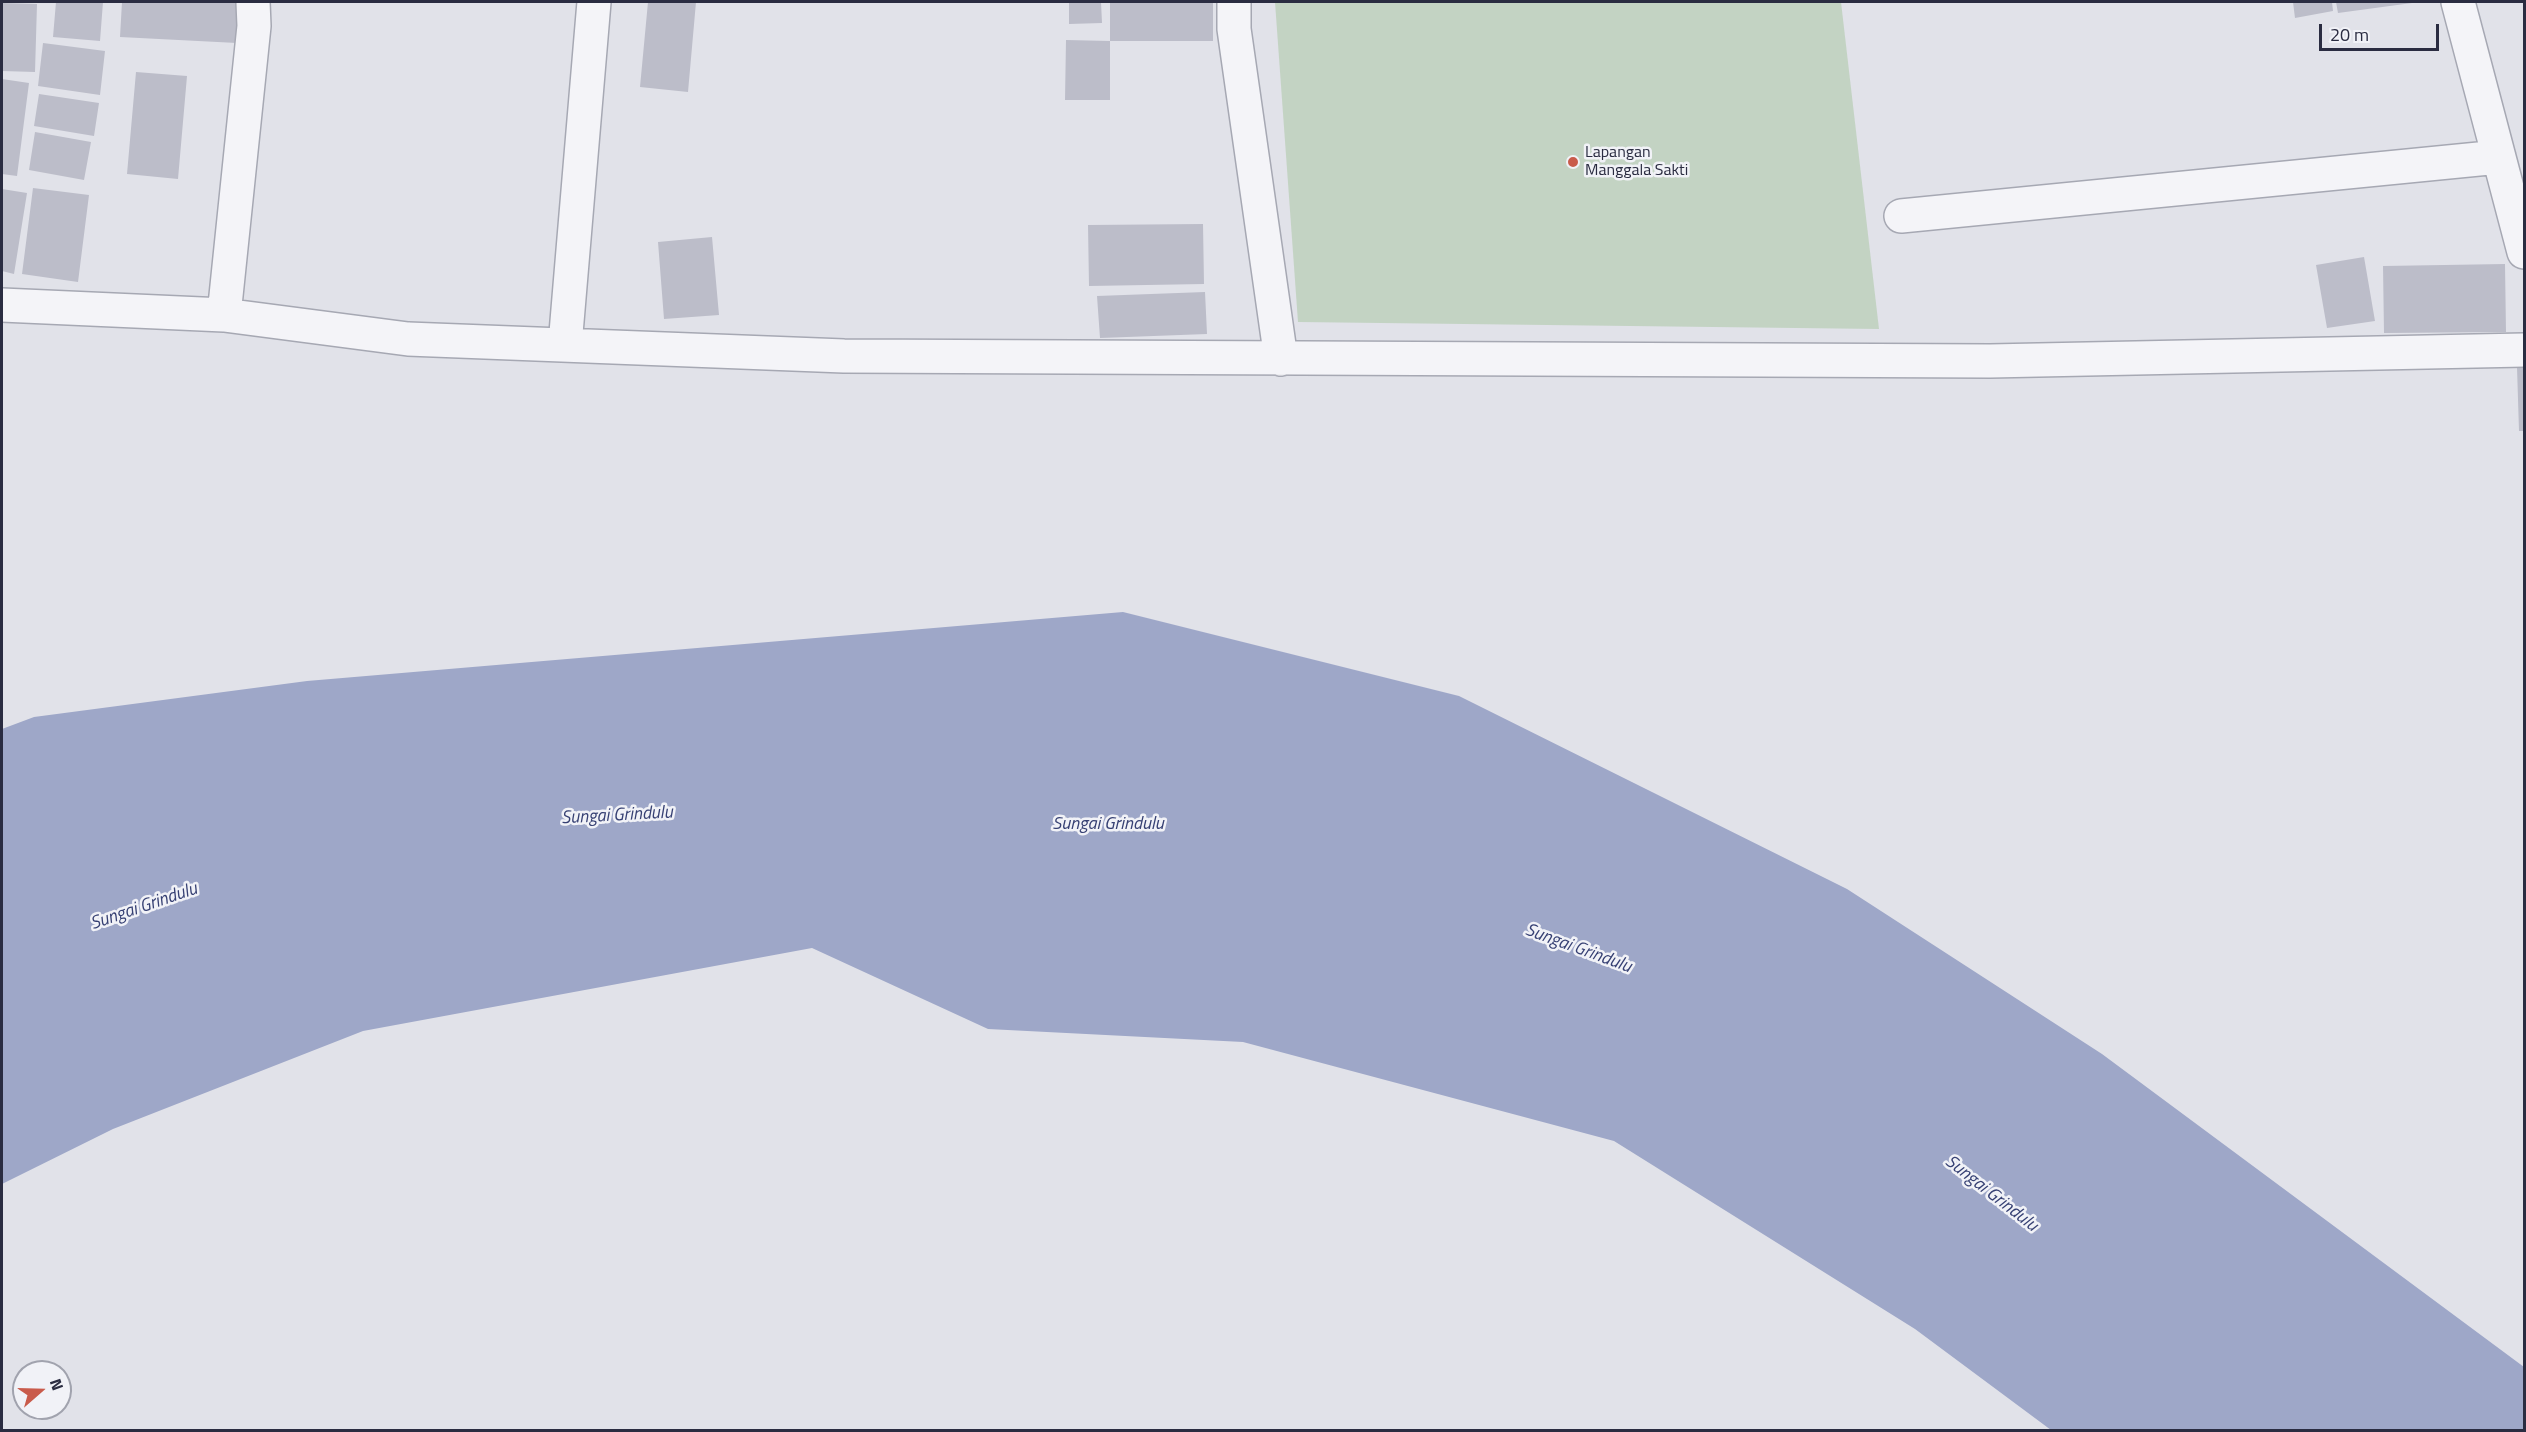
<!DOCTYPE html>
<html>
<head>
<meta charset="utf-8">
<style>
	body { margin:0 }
	#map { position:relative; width:2526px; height:1432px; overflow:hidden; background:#e1e2e9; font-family:"Titillium Web",sans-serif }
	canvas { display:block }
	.frame { position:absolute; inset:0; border:3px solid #2a2c41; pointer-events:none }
	.north { position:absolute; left:12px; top:1360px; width:60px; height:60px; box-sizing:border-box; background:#f1f2f7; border:2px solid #a1a3ae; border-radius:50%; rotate:70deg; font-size:16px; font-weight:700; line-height:24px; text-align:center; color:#2a2c41 }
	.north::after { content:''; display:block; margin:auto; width:21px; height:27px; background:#c95b4b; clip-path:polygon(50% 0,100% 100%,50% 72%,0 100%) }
	.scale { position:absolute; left:2319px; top:24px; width:120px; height:27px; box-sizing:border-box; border:3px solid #2a2c41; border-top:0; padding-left:8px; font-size:18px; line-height:21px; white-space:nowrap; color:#2a2c41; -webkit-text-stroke:4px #f1f2f7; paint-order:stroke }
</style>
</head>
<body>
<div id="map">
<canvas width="2526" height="1432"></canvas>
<div class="frame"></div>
<div class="north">N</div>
<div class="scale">20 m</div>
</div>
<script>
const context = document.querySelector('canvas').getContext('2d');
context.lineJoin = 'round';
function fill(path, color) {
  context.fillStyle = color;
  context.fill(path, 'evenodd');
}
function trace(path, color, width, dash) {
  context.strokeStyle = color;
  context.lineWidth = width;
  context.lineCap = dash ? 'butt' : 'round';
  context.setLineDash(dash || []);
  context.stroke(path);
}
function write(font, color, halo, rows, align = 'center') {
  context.font = font + ' "Titillium Web",sans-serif';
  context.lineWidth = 5;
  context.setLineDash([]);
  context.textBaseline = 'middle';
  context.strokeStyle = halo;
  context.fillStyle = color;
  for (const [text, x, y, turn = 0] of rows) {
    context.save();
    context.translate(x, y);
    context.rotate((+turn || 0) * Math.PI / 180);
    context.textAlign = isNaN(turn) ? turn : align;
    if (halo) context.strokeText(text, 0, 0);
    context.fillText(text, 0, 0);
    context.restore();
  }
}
fill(new Path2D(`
	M 1275,2 L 1841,2 L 1879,329 L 1298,322 Z`), '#c3d3c3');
fill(new Path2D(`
	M 1123,612 L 1459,696 L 1847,889 L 2102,1054 L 2524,1367 L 2524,1430 L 2051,1430 L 1915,1329 L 1614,1141 L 1243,1042 L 988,1029 L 812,948 L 363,1031 L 113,1129 L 2,1184 L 2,729 L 34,717 L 307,681 Z`), '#9ea7c8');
fill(new Path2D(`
	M 56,2 L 103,2 L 100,41 L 53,37 Z
	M 122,2 L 239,2 L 237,43 L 120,37 Z
	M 648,2 L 696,2 L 688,92 L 640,87 Z
	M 1069,2 L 1101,2 L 1102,23 L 1069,24 Z
	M 1110,2 L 1213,2 L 1213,41 L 1110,41 Z
	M 2293,2 L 2332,2 L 2333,11 L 2295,18 Z
	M 2336,2 L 2412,2 L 2412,3 L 2338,13 Z
	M 2,3 L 37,4 L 35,72 L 2,71 Z
	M 1066,40 L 1110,41 L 1110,100 L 1065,100 Z
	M 43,43 L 105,51 L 100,95 L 38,86 Z
	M 136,72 L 187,76 L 178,179 L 127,174 Z
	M 2,79 L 29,83 L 17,176 L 2,174 Z
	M 39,94 L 99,103 L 94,136 L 34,126 Z
	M 35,132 L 91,142 L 84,180 L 29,170 Z
	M 33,188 L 89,195 L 78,282 L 22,274 Z
	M 2,189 L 27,193 L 14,274 L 2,271 Z
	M 1203,224 L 1204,284 L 1089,286 L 1088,225 Z
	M 712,237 L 719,315 L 664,319 L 658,242 Z
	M 2364,257 L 2375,321 L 2327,328 L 2316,265 Z
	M 2505,264 L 2506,332 L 2384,333 L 2383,266 Z
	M 1205,292 L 1207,334 L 1100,338 L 1097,296 Z
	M 2524,366 L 2524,431 L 2519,431 L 2517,367 Z`), '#bcbdc9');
const street = new Path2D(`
	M 1234,2 L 1234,29 L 1281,359
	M 2458,2 L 2524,252
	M 1901,216 L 2499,157
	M 2,305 L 224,315 L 408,339 L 844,356 L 1990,361 L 2524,350
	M 224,315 L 254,26 L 253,2
	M 565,345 L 594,2`);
trace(street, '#a6a8b3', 36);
trace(street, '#f4f4f8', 33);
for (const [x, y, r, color] of [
	[1573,162,6,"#c95b4b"]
]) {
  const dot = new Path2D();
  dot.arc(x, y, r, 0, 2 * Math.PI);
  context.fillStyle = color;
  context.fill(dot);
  trace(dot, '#f1f2f7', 2);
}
write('16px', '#2a2c41', '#f1f2f7', [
	["Lapangan",1585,153],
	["Manggala Sakti",1585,171]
], 'left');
write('italic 18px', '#364073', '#f1f2f7', [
	["Sungai Grindulu",617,816,-3],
	["Sungai Grindulu",1108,825],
	["Sungai Grindulu",144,907,-19],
	["Sungai Grindulu",1578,949,20],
	["Sungai Grindulu",1991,1194,38]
]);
</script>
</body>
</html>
